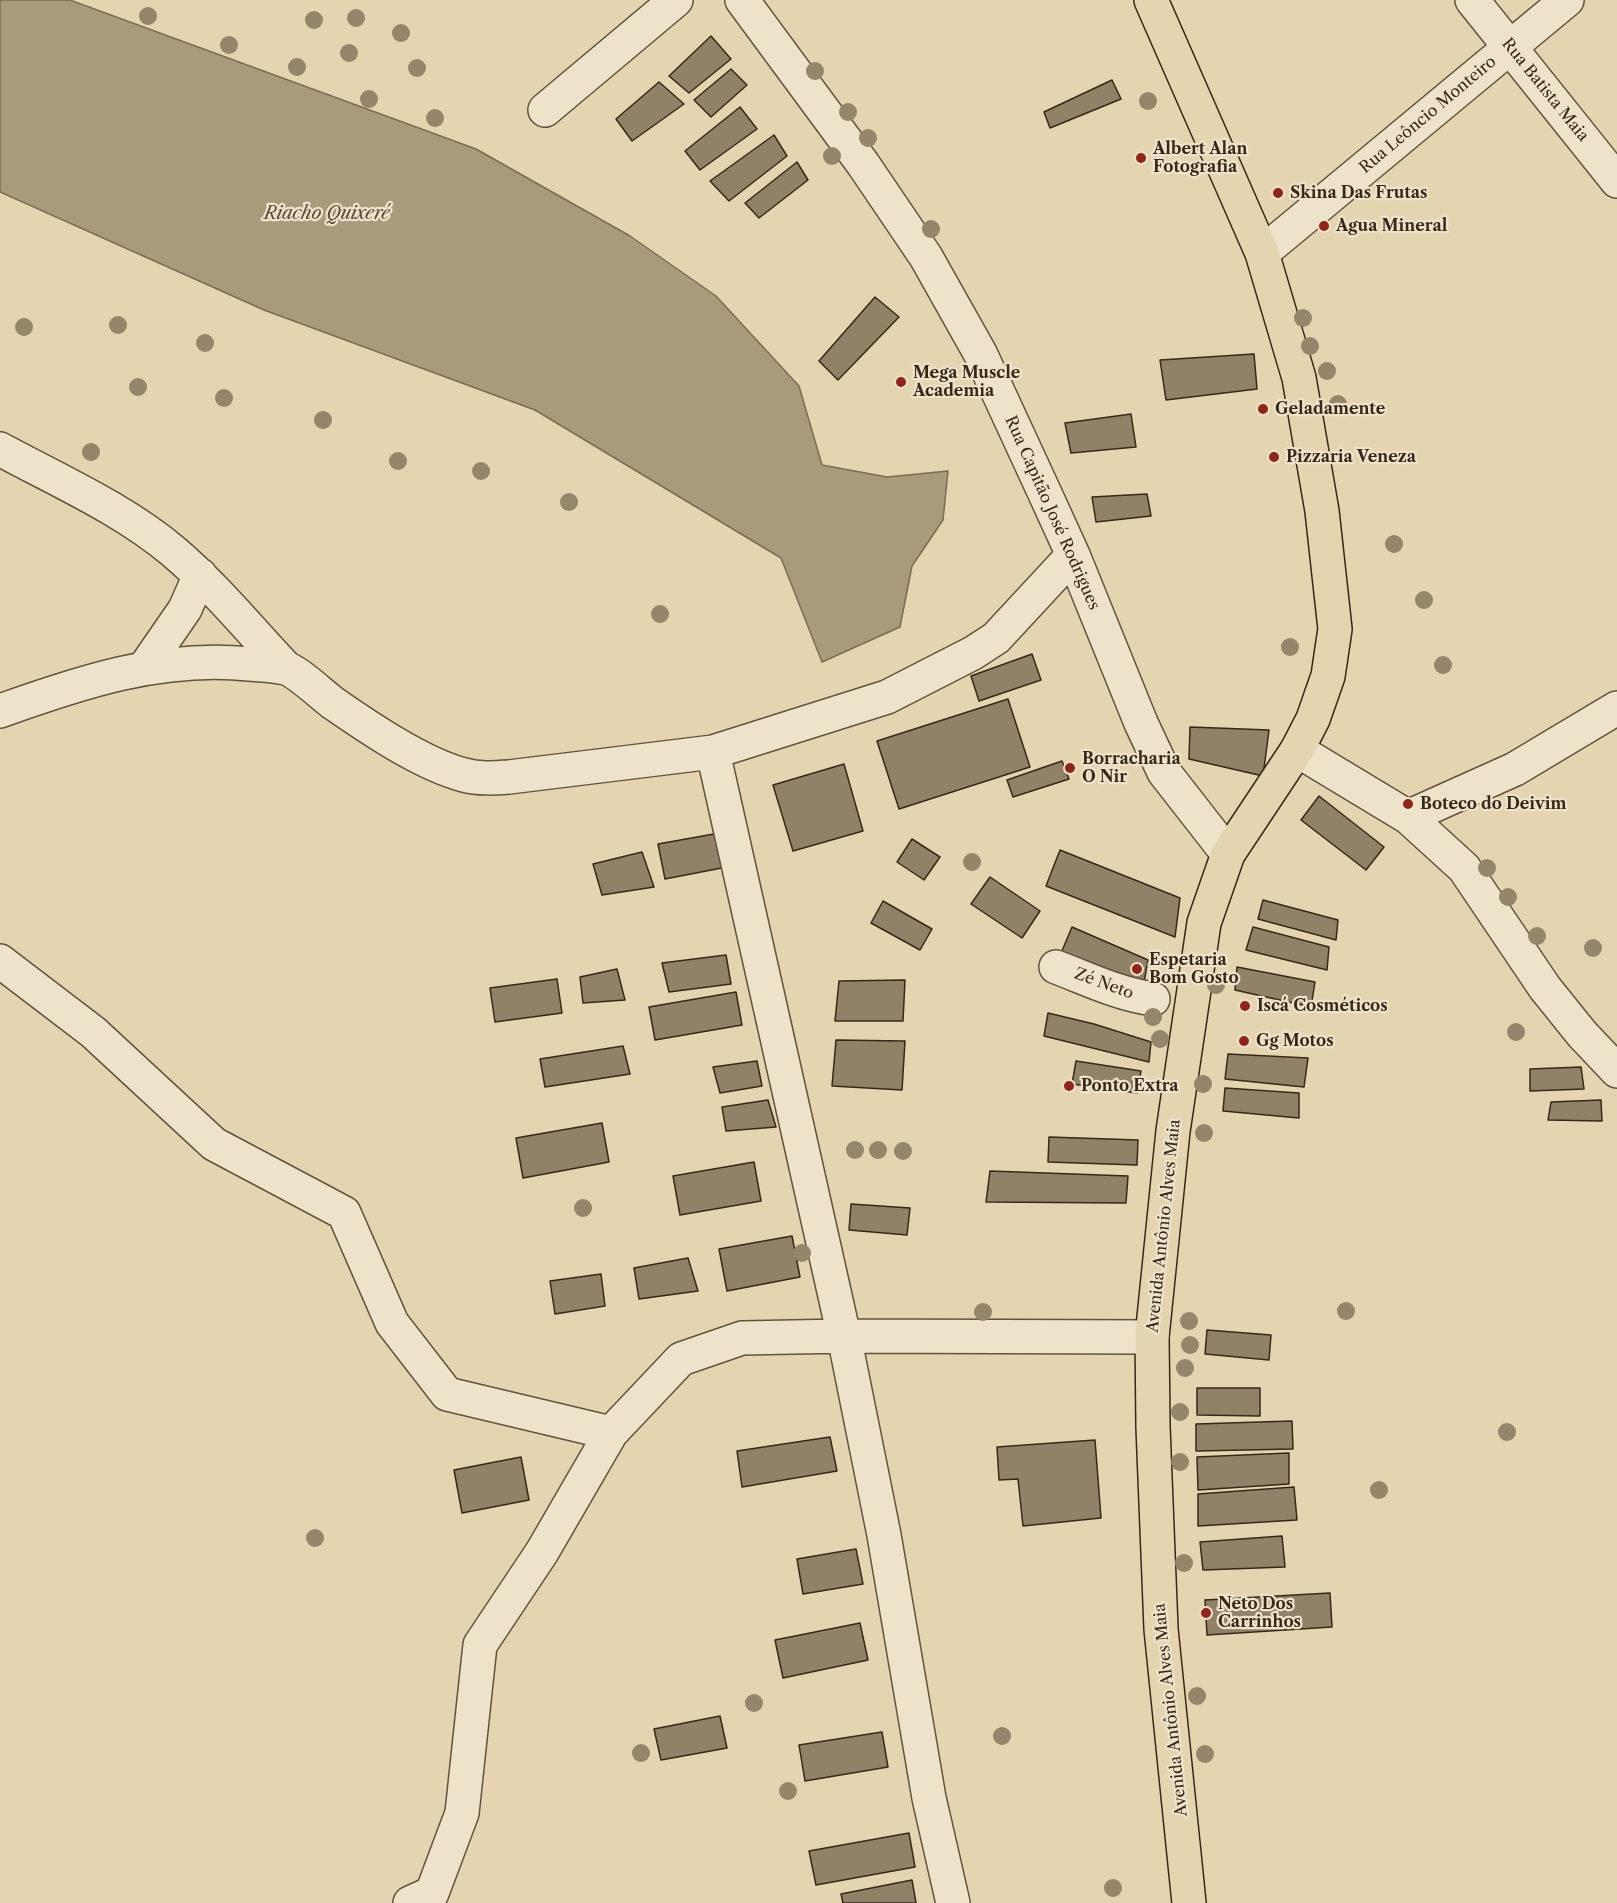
<!DOCTYPE html>
<html>
<head>
<meta charset="utf-8">
<style>
	body { margin:0 }
	canvas { display:block; background:#e4d4af }
</style>
</head>
<body>
<canvas width="1617" height="1903"></canvas>
<script>
const context = document.querySelector('canvas').getContext('2d');
context.lineJoin = 'round';
function fill(path, color) {
  context.fillStyle = color;
  context.fill(path, 'evenodd');
}
function trace(path, color, width, dash) {
  context.strokeStyle = color;
  context.lineWidth = width;
  context.lineCap = dash ? 'butt' : 'round';
  context.setLineDash(dash || []);
  context.stroke(path);
}
function write(font, color, halo, rows, align = 'center') {
  context.font = font + ' "Libre Caslon Text",serif';
  context.lineWidth = 4.5;
  context.setLineDash([]);
  context.textBaseline = 'middle';
  context.strokeStyle = halo;
  context.fillStyle = color;
  for (const [text, x, y, turn = 0] of rows) {
    context.save();
    context.translate(x, y);
    context.rotate((+turn || 0) * Math.PI / 180);
    context.textAlign = isNaN(turn) ? turn : align;
    if (halo) context.strokeText(text, 0, 0);
    context.fillText(text, 0, 0);
    context.restore();
  }
}
const water = new Path2D(`
	M 0,0 L 70,0 L 476,149 L 630,236 L 716,296 L 799,386 L 822,465 L 887,477 L 948,471 L 943,520 L 912,566 L 900,627 L 822,662 L 781,558 L 535,410 L 264,310 L 0,192 Z`);
fill(water, '#aa9a7c');
trace(water, '#7c6c54', 1.5);
const building = new Path2D(`
	M 711,36 L 731,59 L 689,93 L 669,76 Z
	M 731,69 L 747,85 L 711,117 L 694,100 Z
	M 1112,80 L 1121,99 L 1050,128 L 1044,112 Z
	M 659,82 L 684,104 L 632,141 L 616,119 Z
	M 740,107 L 757,129 L 700,170 L 685,151 Z
	M 774,135 L 787,156 L 729,201 L 710,181 Z
	M 797,162 L 808,180 L 759,218 L 745,203 Z
	M 875,297 L 899,317 L 838,380 L 819,361 Z
	M 1254,354 L 1257,389 L 1166,400 L 1160,360 Z
	M 1131,414 L 1136,447 L 1071,453 L 1065,423 Z
	M 1147,494 L 1151,516 L 1096,522 L 1092,497 Z
	M 1032,654 L 1041,680 L 979,701 L 971,676 Z
	M 1008,699 L 1030,767 L 899,809 L 877,741 Z
	M 1190,727 L 1269,730 L 1263,776 L 1189,759 Z
	M 1062,761 L 1069,779 L 1013,797 L 1007,780 Z
	M 844,764 L 863,831 L 793,851 L 773,785 Z
	M 1319,796 L 1384,847 L 1366,870 L 1301,820 Z
	M 725,832 L 732,866 L 665,879 L 658,844 Z
	M 912,839 L 940,857 L 924,880 L 897,862 Z
	M 1060,850 L 1180,898 L 1175,937 L 1046,886 Z
	M 642,852 L 654,887 L 602,895 L 593,864 Z
	M 990,877 L 1040,911 L 1022,938 L 971,904 Z
	M 1263,900 L 1338,920 L 1336,940 L 1258,919 Z
	M 883,901 L 932,929 L 920,950 L 871,923 Z
	M 1072,927 L 1148,960 L 1142,994 L 1059,958 Z
	M 1253,927 L 1329,947 L 1327,970 L 1246,950 Z
	M 726,955 L 731,984 L 669,992 L 662,963 Z
	M 1237,967 L 1315,982 L 1311,1007 L 1235,990 Z
	M 617,969 L 625,1000 L 583,1003 L 580,977 Z
	M 557,979 L 562,1013 L 495,1022 L 490,988 Z
	M 905,980 L 903,1021 L 835,1021 L 839,981 Z
	M 736,992 L 742,1025 L 655,1040 L 649,1007 Z
	M 1048,1013 L 1094,1024 L 1151,1042 L 1149,1062 L 1044,1036 Z
	M 836,1040 L 905,1041 L 902,1090 L 832,1086 Z
	M 623,1046 L 630,1074 L 545,1087 L 540,1059 Z
	M 1228,1054 L 1308,1058 L 1304,1087 L 1225,1079 Z
	M 757,1061 L 762,1086 L 720,1093 L 713,1067 Z
	M 1076,1061 L 1141,1071 L 1137,1093 L 1072,1084 Z
	M 1581,1067 L 1584,1089 L 1530,1091 L 1530,1069 Z
	M 1225,1088 L 1299,1093 L 1299,1118 L 1223,1111 Z
	M 768,1100 L 776,1127 L 726,1131 L 722,1107 Z
	M 1601,1100 L 1602,1121 L 1548,1120 L 1551,1102 Z
	M 602,1123 L 609,1162 L 523,1178 L 516,1138 Z
	M 1049,1137 L 1138,1140 L 1137,1165 L 1048,1162 Z
	M 754,1162 L 761,1201 L 680,1215 L 673,1176 Z
	M 990,1171 L 1128,1176 L 1126,1203 L 986,1202 Z
	M 851,1204 L 910,1208 L 907,1235 L 849,1230 Z
	M 792,1236 L 800,1277 L 727,1291 L 719,1249 Z
	M 688,1258 L 698,1291 L 639,1299 L 634,1268 Z
	M 601,1274 L 605,1306 L 555,1314 L 550,1281 Z
	M 1207,1330 L 1271,1335 L 1269,1360 L 1205,1354 Z
	M 1197,1388 L 1260,1388 L 1260,1416 L 1197,1415 Z
	M 1292,1421 L 1293,1449 L 1196,1451 L 1196,1424 Z
	M 830,1437 L 837,1471 L 742,1487 L 737,1451 Z
	M 1095,1440 L 1101,1518 L 1023,1526 L 1018,1479 L 999,1480 L 997,1447 Z
	M 1289,1453 L 1289,1484 L 1198,1490 L 1197,1457 Z
	M 521,1457 L 529,1500 L 462,1513 L 454,1470 Z
	M 1294,1487 L 1297,1520 L 1198,1526 L 1198,1494 Z
	M 1282,1536 L 1285,1567 L 1203,1570 L 1200,1542 Z
	M 856,1549 L 863,1584 L 803,1594 L 797,1559 Z
	M 1330,1593 L 1332,1627 L 1207,1635 L 1205,1600 Z
	M 860,1623 L 868,1660 L 783,1678 L 775,1640 Z
	M 720,1716 L 727,1748 L 661,1760 L 654,1729 Z
	M 882,1732 L 888,1767 L 805,1781 L 799,1745 Z
	M 909,1833 L 915,1867 L 816,1885 L 809,1851 Z
	M 912,1880 L 916,1903 L 843,1903 L 841,1894 Z`);
fill(building, '#918167');
trace(building, '#382818', 1.5);
const minor = new Path2D(`
	M 742,0 L 863,164 L 926,257 L 980,353 L 1047,498 L 1073,555 L 1141,723 L 1164,772 L 1228,854
	M 1472,0 L 1617,181
	M 545,110 L 676,0
	M 1262,253 L 1567,0
	M 0,449 C 59,481 123,509 174,552 C 214,586 250,630 286,668
	M 145,667 L 185,609 L 200,575
	M 0,711 C 81,682 162,655 249,664 C 260,665 274,665 285,668 C 297,671 321,694 333,703 C 369,728 422,764 464,775 C 479,779 494,778 509,777 L 713,752 L 887,697 L 973,653 L 996,638 L 1073,555
	M 1297,750 L 1408,817 L 1464,868 L 1545,988 L 1582,1034 L 1617,1071
	M 713,752 L 844,1336 L 884,1535 L 929,1798 L 953,1903
	M 1408,817 L 1515,769 L 1617,708
	M 0,961 L 93,1032 L 214,1144 L 344,1213 L 392,1323 L 447,1394 L 611,1433 L 681,1359 L 742,1338 L 844,1336 L 1152,1337
	M 1056,967 C 1088,979 1118,994 1153,999
	M 410,1903 L 432,1893 L 462,1813 L 480,1645 L 542,1552 L 611,1433`);
const major = new Path2D(`
	M 1151,0 L 1262,253 L 1299,378 L 1322,511 L 1335,629 L 1328,676 L 1313,719 L 1297,750 L 1228,854 L 1204,923 L 1173,1131 L 1152,1337 L 1153,1427 L 1161,1629 L 1189,1903`);
trace(minor, '#63533e', 36);
trace(major, '#382818', 36);
trace(minor, '#ede3cb', 33);
trace(major, '#e4d4af', 33);
context.fillStyle = '#95856a';
for (const [x, y] of [
	[148,16],
	[356,18],
	[314,20],
	[401,33],
	[229,45],
	[349,53],
	[297,67],
	[417,68],
	[815,71],
	[369,99],
	[1148,101],
	[848,112],
	[435,118],
	[868,138],
	[832,156],
	[931,229],
	[1303,318],
	[118,325],
	[24,327],
	[205,343],
	[1310,346],
	[1327,371],
	[138,387],
	[224,398],
	[1338,404],
	[323,420],
	[91,452],
	[398,461],
	[481,471],
	[569,502],
	[1394,544],
	[1424,600],
	[660,614],
	[1290,647],
	[1443,665],
	[972,862],
	[1487,868],
	[1508,897],
	[1537,936],
	[1593,948],
	[1216,985],
	[1153,1017],
	[1516,1032],
	[1160,1039],
	[1203,1084],
	[1204,1133],
	[855,1150],
	[878,1150],
	[903,1151],
	[583,1208],
	[802,1253],
	[1346,1311],
	[983,1312],
	[1189,1321],
	[1190,1345],
	[1185,1368],
	[1180,1412],
	[1507,1432],
	[1180,1462],
	[1379,1490],
	[315,1538],
	[1184,1563],
	[1197,1696],
	[754,1703],
	[1002,1736],
	[641,1753],
	[1205,1754],
	[788,1791],
	[1113,1888]
]) {
  context.beginPath();
  context.arc(x, y, 9, 0, 2 * Math.PI);
  context.fill();
}
for (const [x, y, r, color] of [
	[1141,158,6,"#8f2418"],
	[1278,193,6,"#8f2418"],
	[1324,226,6,"#8f2418"],
	[901,382,6,"#8f2418"],
	[1263,409,6,"#8f2418"],
	[1274,457,6,"#8f2418"],
	[1070,768,6,"#8f2418"],
	[1408,804,6,"#8f2418"],
	[1137,969,6,"#8f2418"],
	[1245,1006,6,"#8f2418"],
	[1244,1041,6,"#8f2418"],
	[1069,1086,6,"#8f2418"],
	[1206,1613,6,"#8f2418"]
]) {
  const dot = new Path2D();
  dot.arc(x, y, r, 0, 2 * Math.PI);
  context.fillStyle = color;
  context.fill(dot);
  trace(dot, '#ede3cb', 2);
}
write('16px', '#382818', '#ede3cb', [
	["Rua Batista Maia",1545,90,51],
	["Rua Leôncio Monteiro",1428,115,-40],
	["Rua Capitão José Rodrigues",1052,513,66],
	["Zé Neto",1104,984,20],
	["Avenida Antônio Alves Maia",1164,1226,-84],
	["Avenida Antônio Alves Maia",1171,1710,-96]
]);
write('bold 16px', '#382818', '#ede3cb', [
	["Albert Alan",1153,149],
	["Fotografia",1153,167],
	["Skina Das Frutas",1290,193],
	["Agua Mineral",1336,226],
	["Mega Muscle",913,373],
	["Academia",913,391],
	["Geladamente",1275,409],
	["Pizzaria Veneza",1286,457],
	["Borracharia",1082,759],
	["O Nir",1082,777],
	["Boteco do Deivim",1420,804],
	["Espetaria",1149,960],
	["Bom Gosto",1149,978],
	["Iscá Cosméticos",1257,1006],
	["Gg Motos",1256,1041],
	["Ponto Extra",1081,1086],
	["Neto Dos",1218,1604],
	["Carrinhos",1218,1622]
], 'left');
write('italic 18px', '#5a4a36', '#ede3cb', [
	["Riacho Quixeré",327,214]
]);
</script>
</body>
</html>
